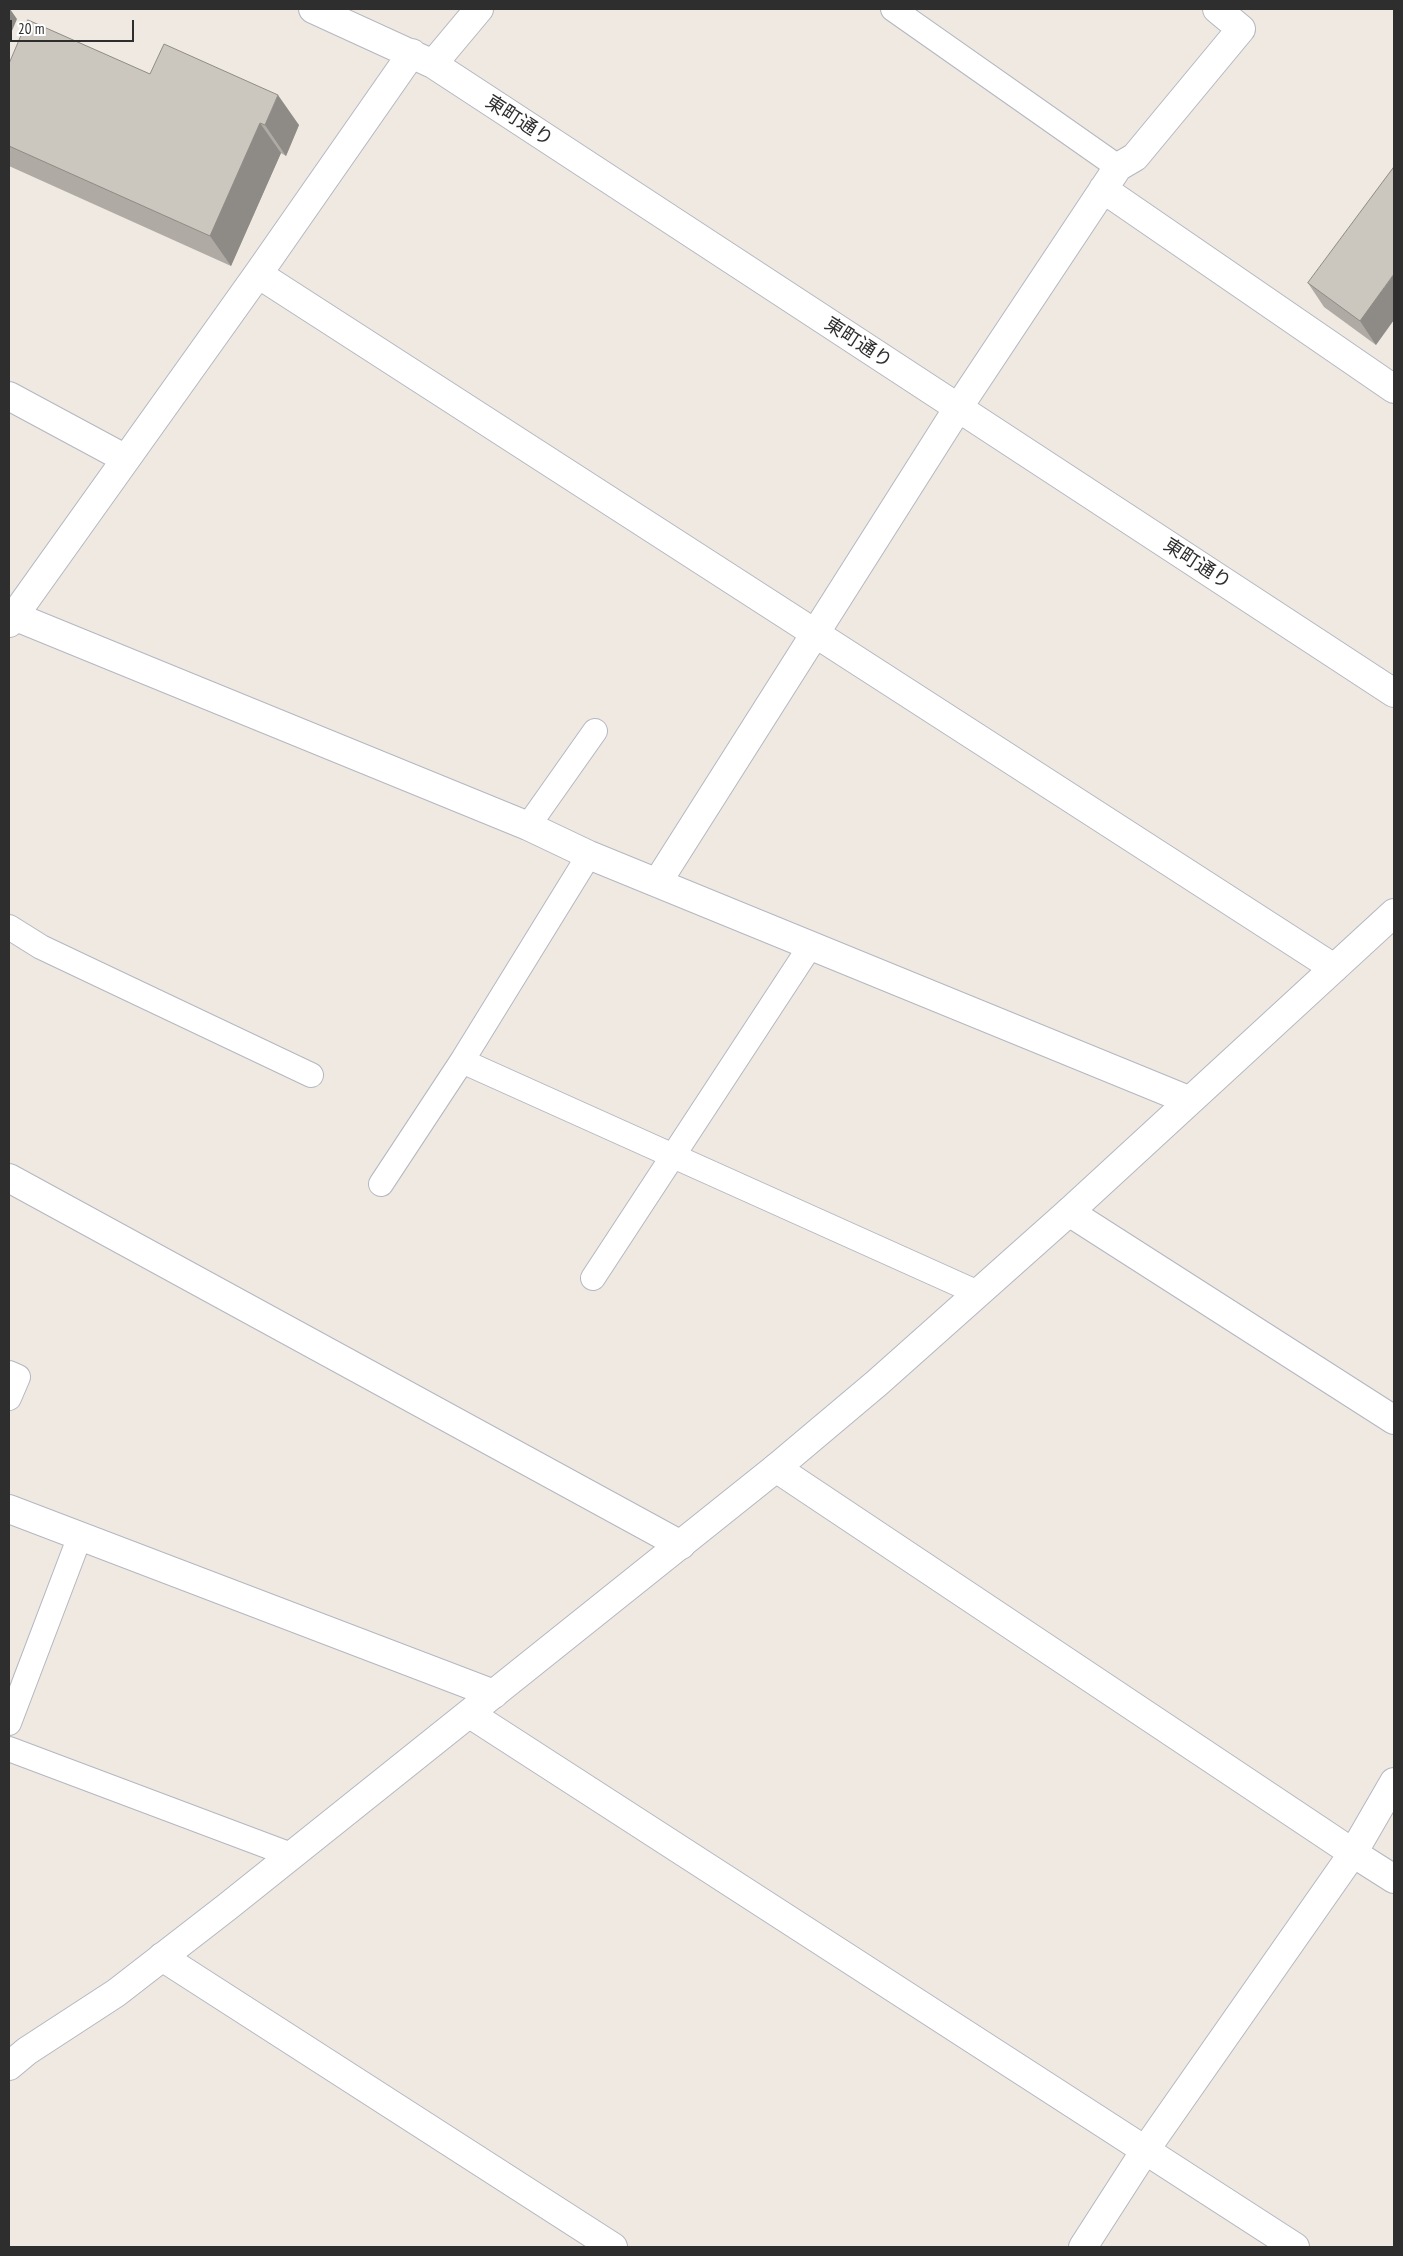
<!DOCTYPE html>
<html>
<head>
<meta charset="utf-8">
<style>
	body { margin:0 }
	#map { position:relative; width:1403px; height:2256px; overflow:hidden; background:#efe9e1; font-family:"PT Sans Narrow",sans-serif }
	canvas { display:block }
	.frame { position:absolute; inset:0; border:10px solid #2e2e2e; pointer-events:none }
	.scale { position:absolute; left:10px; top:20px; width:124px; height:22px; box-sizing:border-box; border:2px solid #2e2e2e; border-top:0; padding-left:6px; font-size:15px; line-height:18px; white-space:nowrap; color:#2e2e2e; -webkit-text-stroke:4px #fff; paint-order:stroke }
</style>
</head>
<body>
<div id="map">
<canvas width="1403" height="2256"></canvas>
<div class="frame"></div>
<div class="scale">20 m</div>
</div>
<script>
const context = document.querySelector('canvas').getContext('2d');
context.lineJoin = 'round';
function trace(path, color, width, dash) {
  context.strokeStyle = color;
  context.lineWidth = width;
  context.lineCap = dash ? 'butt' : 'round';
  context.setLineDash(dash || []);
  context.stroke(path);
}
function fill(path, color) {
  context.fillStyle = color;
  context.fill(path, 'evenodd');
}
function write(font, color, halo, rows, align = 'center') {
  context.font = font + ' "PT Sans Narrow","Noto Sans JP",sans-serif';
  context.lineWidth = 5;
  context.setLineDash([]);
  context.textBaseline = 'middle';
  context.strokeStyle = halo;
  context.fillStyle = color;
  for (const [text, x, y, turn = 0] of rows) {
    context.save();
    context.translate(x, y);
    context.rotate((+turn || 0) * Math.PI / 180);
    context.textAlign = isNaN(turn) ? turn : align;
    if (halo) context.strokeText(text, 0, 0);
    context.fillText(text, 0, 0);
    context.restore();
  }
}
const service = new Path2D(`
	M 893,9 L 1118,167
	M 528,826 L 595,731
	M 9,927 L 41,947 L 311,1075
	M 462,1061 L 978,1293
	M 381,1184 L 462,1061 L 589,855
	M 593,1278 L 811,945
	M 9,1373 L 18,1377 L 9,1398
	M 9,1723 L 80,1536
	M 9,1749 L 291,1855`);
const minor = new Path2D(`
	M 313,9 L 433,64 L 1394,693
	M 433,64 L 479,9
	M 1103,189 L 1394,389
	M 258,274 L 1334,968
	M 9,396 L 126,459
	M 14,616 L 528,826 L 589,855 L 1188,1100
	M 9,623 L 258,274 L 412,53
	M 657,883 L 958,408 L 1118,167 L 1135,157 L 1241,29 L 1217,9
	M 9,1178 L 681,1545
	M 1069,1212 L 1394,1420
	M 776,1468 L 1353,1853 L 1394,1879
	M 9,1509 L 494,1694
	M 470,1714 L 1295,2247
	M 162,1957 L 613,2247
	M 1083,2247 L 1146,2149 L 1353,1853 L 1394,1782`);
const tertiary = new Path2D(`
	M 9,2066 L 27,2051 L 116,1993 L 227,1907 L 776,1468 L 877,1383 L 1069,1212 L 1394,913`);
trace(service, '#b4b7c1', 26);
trace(minor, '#b4b7c1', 30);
trace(tertiary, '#b4b7c1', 30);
trace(service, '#fff', 24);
trace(minor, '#fff', 28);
trace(tertiary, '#fff', 28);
fill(new Path2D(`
	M 9,64 L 150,74 L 299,125 L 286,156 L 281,153 L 231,266 L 9,166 Z
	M 1394,167 L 1376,345 L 1324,307 L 1308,283 Z`), '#afaba4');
fill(new Path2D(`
	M 9,9 L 10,9 L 17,19 L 9,38 Z
	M 278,95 L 299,125 L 286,156 L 265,125 Z
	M 260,123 L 281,153 L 231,266 L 210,236 Z
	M 1394,274 L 1394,320 L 1376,345 L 1360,321 Z`), '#8e8b86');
const building = new Path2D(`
	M 28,20 L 150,74 L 164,44 L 278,95 L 265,125 L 260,123 L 210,236 L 9,146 L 9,64 Z
	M 1394,167 L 1394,274 L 1360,321 L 1308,283 Z`);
fill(building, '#cbc7bf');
trace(building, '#8e8b86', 1);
write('19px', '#2e2e2e', '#fff', [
	["東町通り",519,121,33],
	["東町通り",858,343,33],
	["東町通り",1197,564,33]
]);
</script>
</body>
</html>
